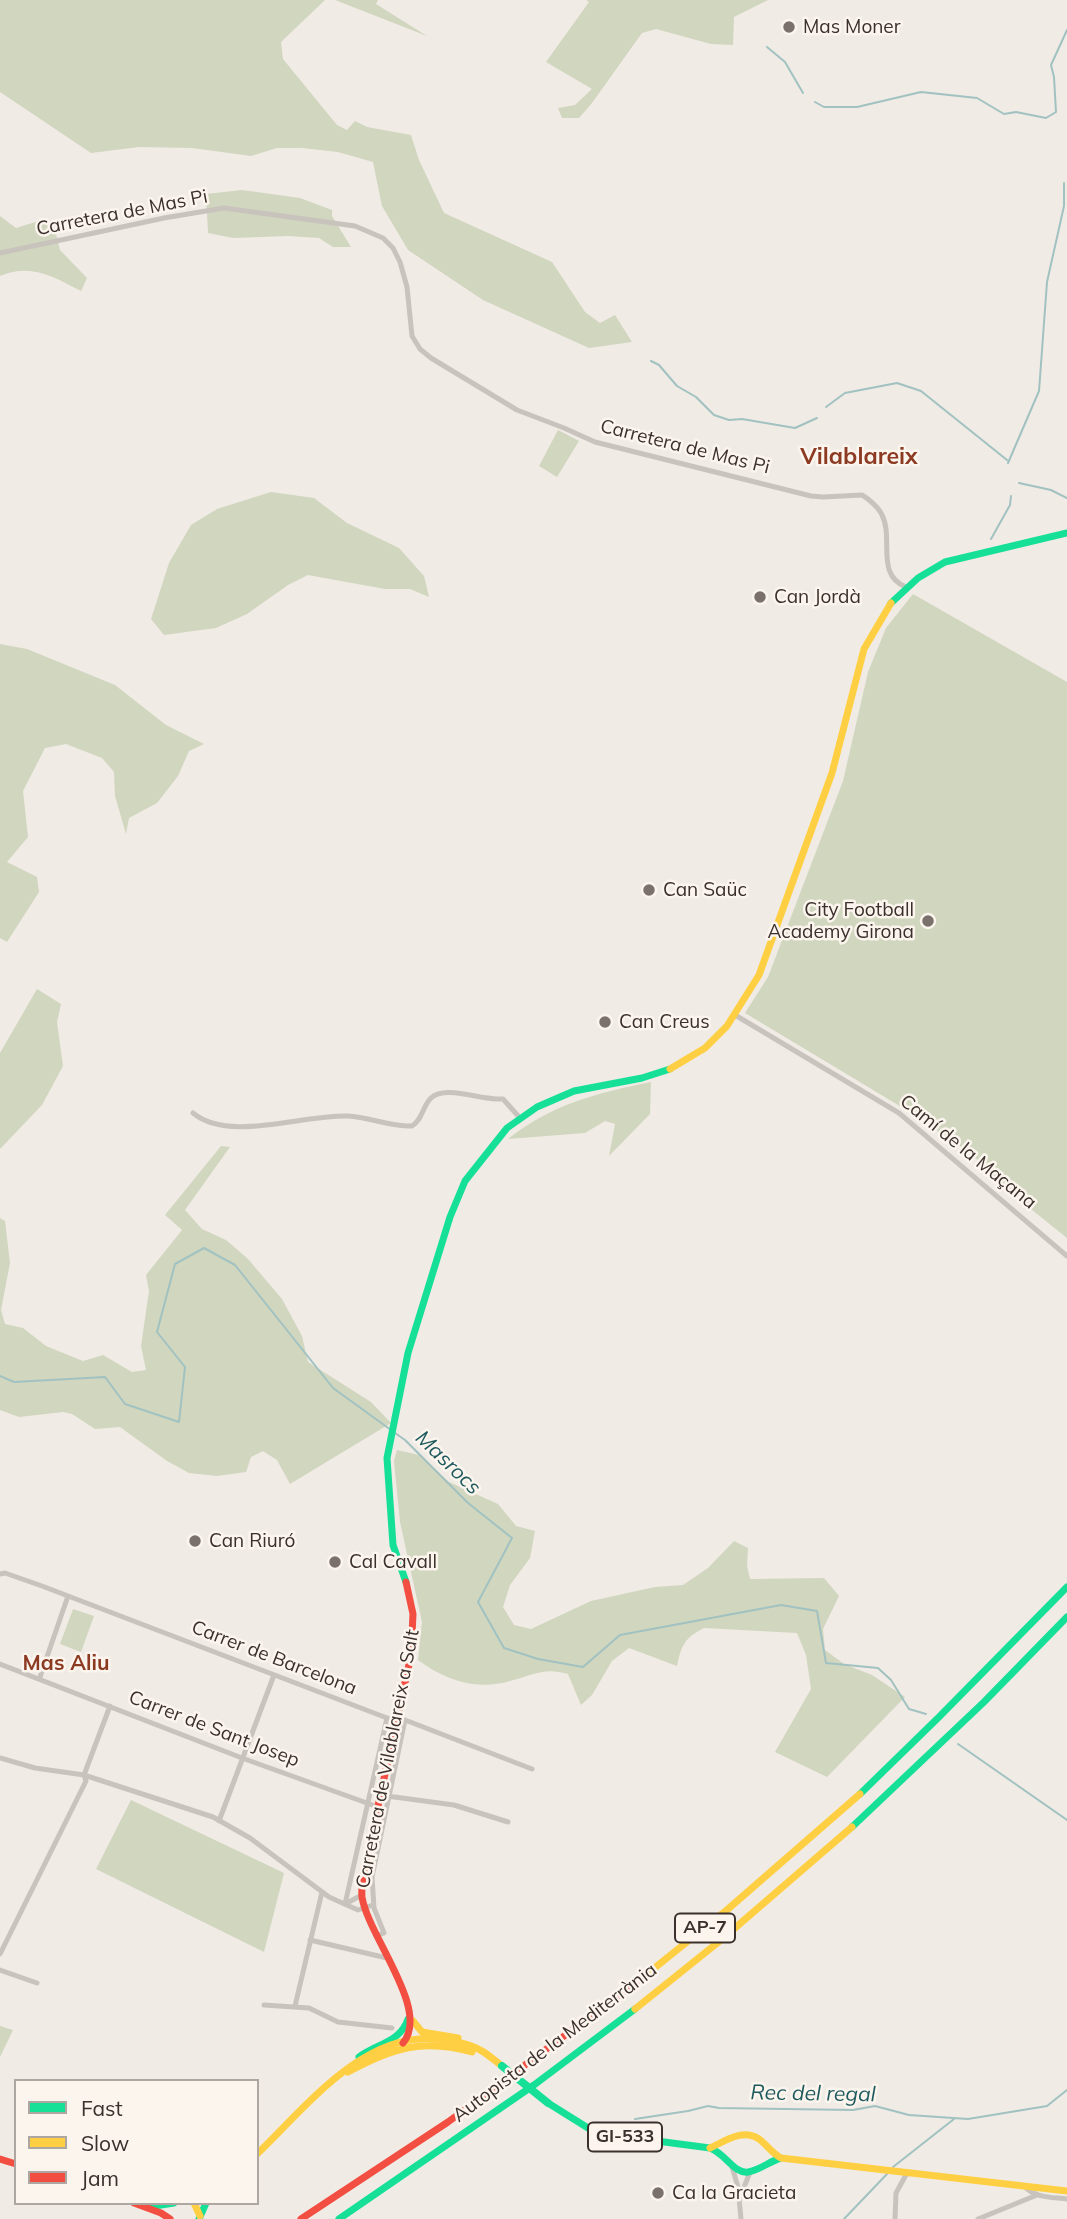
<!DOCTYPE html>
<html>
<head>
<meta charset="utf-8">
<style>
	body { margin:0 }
	#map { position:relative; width:1067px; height:2219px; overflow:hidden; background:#f0ebe5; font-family:Mulish,sans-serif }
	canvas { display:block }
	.legend { position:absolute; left:14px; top:2079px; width:245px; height:126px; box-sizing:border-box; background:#fbf5ee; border:2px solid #aea6a0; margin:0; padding:9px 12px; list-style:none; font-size:21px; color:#3b302b }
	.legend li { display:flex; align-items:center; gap:14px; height:35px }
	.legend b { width:35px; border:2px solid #aea6a0 }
</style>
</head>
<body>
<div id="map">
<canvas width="1067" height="2219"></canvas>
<ul class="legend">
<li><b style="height:9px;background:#16e098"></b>Fast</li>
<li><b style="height:9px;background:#ffcf43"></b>Slow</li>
<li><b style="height:9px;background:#f24e42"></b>Jam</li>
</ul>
</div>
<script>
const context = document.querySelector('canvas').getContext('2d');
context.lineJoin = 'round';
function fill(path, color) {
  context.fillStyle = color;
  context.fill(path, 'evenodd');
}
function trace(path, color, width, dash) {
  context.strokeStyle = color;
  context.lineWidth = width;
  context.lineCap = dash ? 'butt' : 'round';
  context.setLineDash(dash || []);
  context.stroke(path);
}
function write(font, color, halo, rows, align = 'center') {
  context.font = font + ' Mulish,sans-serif';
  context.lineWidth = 5;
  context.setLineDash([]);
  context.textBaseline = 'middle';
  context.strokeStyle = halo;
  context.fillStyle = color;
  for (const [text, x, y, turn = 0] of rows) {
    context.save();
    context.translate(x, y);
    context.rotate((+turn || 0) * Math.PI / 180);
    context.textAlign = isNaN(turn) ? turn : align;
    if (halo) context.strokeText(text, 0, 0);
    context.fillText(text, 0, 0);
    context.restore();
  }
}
fill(new Path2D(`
	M 0,0 L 325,0 L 281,42 L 283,59 L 337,125 L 347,130 L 355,121 L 367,127 L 411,135 L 419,160 L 444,213 L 552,262 L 585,312 L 600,323 L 615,315 L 632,342 L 589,348 L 483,300 L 408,250 L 382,206 L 373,162 L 338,152 L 302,148 L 277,148 L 251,156 L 192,148 L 139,147 L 91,153 L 0,92 Z
	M 335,0 L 378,0 L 376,4 L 427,36 Z
	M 586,0 L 768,0 L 734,17 L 733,45 L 711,44 L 656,29 L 642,33 L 592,103 L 579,118 L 562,118 L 558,108 L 575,105 L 592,89 L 546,62 L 589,2 Z
	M 242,190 L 300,198 L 332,210 L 332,216 L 351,247 L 333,247 L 319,238 L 288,236 L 233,238 L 208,233 L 206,194 Z
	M 0,216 L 16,228 L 42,220 L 54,226 L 60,250 L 87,278 L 81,291 C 53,277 32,263 0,276 Z
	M 558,430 L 579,441 L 557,477 L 539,466 Z
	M 271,492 L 314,498 L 347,523 L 399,548 L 424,576 L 429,597 L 410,589 L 385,589 L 308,575 L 288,585 L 247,614 L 216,628 L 164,635 L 151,619 L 169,563 L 191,525 L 217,509 Z
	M 913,594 L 1067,682 L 1067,1238 L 1016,1197 L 969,1152 L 898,1105 L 745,1013 L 768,977 L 843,781 L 868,672 L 886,628 Z
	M 0,644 L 27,649 L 115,685 L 166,725 L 204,744 L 189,751 L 178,776 L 157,803 L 129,818 L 126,834 L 115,796 L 114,772 L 102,758 L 66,744 L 45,748 L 23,791 L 28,837 L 7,862 L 37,877 L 39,892 L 7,942 L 0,938 Z
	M 37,989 L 61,1004 L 57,1022 L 63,1066 L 42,1105 L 0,1149 L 0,1053 Z
	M 651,1082 L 650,1114 L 609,1156 L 615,1124 L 605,1121 L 585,1133 L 508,1139 C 552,1104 597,1093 651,1082 Z
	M 221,1146 L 230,1147 L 185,1210 L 202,1229 L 226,1240 L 248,1259 L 282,1299 L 302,1336 L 308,1362 L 371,1402 L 391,1423 L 290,1484 L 277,1460 L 263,1451 L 251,1457 L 246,1472 L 217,1476 L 189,1473 L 167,1461 L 120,1427 L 95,1429 L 72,1414 L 63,1412 L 19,1417 L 0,1410 L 0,1218 L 5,1221 L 10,1263 L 1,1310 L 5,1324 L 23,1328 L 46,1346 L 83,1361 L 103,1355 L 132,1372 L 146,1370 L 141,1346 L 149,1291 L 146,1275 L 182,1230 L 165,1215 Z
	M 397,1450 L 419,1455 L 449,1482 L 498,1504 L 516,1526 L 535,1531 L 530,1558 L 510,1585 L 503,1607 L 514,1625 L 531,1629 L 591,1601 L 655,1587 L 683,1585 L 708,1568 L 734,1541 L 748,1548 L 747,1566 L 750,1579 L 824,1578 L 839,1596 L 823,1629 L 825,1650 L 844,1664 L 872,1675 L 905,1697 L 827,1777 L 775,1752 L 811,1689 L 806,1655 L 797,1633 L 704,1628 C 685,1637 681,1646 677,1666 L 629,1648 L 612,1661 L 592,1695 L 581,1705 L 568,1674 C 543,1667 534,1675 510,1681 C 476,1691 445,1680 418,1660 L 422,1622 L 400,1522 L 394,1461 Z
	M 73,1609 L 94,1616 L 81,1652 L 60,1644 Z
	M 131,1800 L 284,1873 L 264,1952 L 96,1869 Z
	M 0,2026 L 13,2030 L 0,2057 Z`), '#d1d6bf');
trace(new Path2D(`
	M 767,47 L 785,62 L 803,93
	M 815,102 L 824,107 L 857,107 L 921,92 L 977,98 L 1004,114 L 1016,112 L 1046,118 L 1056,112 L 1054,77 L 1051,65 L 1067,30
	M 651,361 L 659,365 L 677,386 L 696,397 L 714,415 L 729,420 L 742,419 L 795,428 L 817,418
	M 826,407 L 845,393 L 897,383 L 921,391 L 1007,460
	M 1008,463 L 1039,391 L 1047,282 L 1064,206 L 1064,183
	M 1019,483 L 1051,490 L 1067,498
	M 991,539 L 1010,505 L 1011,496
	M 0,1376 L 14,1382 L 105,1377 L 125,1404 L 179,1422 L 185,1367 L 157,1332 L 175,1264 L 204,1248 L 235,1265 L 333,1388 L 391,1430
	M 395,1433 L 405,1440 L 468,1503 L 512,1538 L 478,1602 L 504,1648 L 538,1659 L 583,1667 L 620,1635 L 781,1605 L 817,1611 L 826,1663 L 878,1668 L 891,1680 L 909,1709 L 926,1714
	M 958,1744 L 1067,1820
	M 635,2119 L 688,2111 L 708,2106 L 719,2108 L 853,2110 L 875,2106 L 909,2115 L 968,2119 L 1047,2106 L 1067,2090
	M 893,2167 L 954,2119
	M 844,2219 L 887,2174`), '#a1c2c1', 2);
trace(new Path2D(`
	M 0,253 L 164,218 L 224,208 L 355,226 L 383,238 L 393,248 L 400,262 L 407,287 L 412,336 L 420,349 L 431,358 L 517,410 L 564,428 L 595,442 L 811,496 L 823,497 L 862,495 C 869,499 879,508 882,515 C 894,538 875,575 906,587
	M 735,1015 L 899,1113 L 1067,1256
	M 193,1113 C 229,1143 304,1114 348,1116 C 369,1117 391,1127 412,1126 C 423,1119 422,1107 431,1098 C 445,1084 483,1101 503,1099 L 520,1118
	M 0,1574 L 5,1573 L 42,1586 L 387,1718 L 405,1720 L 532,1769
	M 0,1664 L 242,1758 L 378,1807
	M 40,1677 L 68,1596
	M 0,1758 L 35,1768 L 84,1775 L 213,1817 L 250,1838 L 329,1897 L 358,1910 L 373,1905
	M 387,1796 L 454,1805 L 508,1822
	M 219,1821 L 274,1675
	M 345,1904 L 387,1718
	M 345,1904 L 362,1895
	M 376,1936 L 384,1933 L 374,1908 L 372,1877 L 405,1720
	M 310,1940 L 387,1958
	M 0,1954 L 86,1781 L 84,1775 L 110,1706
	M 0,1970 L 37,1983
	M 264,2005 L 309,2008 L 338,2022 L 392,2028
	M 295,2006 L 322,1892
	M 732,2167 L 738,2187 L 741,2219
	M 1024,2186 C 1035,2198 1051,2197 1067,2199
	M 741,2195 L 750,2172
	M 895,2219 L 896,2193 L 907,2173
	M 978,2219 L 1037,2195`), '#c9c3be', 5);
trace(new Path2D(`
	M 891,603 L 918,578 L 945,562 L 1067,533
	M 406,1582 L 393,1545 L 387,1458 L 408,1353 L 450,1217 L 465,1181 L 507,1128 L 537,1107 L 574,1091 L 642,1078 L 670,1069
	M 860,1794 L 939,1717 L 1067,1587
	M 852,1827 L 984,1702 L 1067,1617
	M 359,2057 C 376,2044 401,2042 408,2019
	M 548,2103 L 596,2133 L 710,2148 C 726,2154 734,2174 748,2172 C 760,2170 770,2161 781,2158
	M 148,2207 L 174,2203
	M 199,2219 L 206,2203
	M 339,2219 L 534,2085 L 635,2009`), '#16e098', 7);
trace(new Path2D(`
	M 670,1069 L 705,1048 L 727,1026 L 759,975 L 832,773 L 864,649 L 891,603
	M 637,1982 L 728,1909 L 860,1794
	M 635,2009 L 721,1940 L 852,1827
	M 413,2021 L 422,2032 L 458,2038
	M 348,2072 C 392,2048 423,2038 472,2052
	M 710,2148 C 725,2141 743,2128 759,2139 C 767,2145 772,2153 781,2158 L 1067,2191
	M 257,2154 C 306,2107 364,2031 438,2039 C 452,2041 467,2043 480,2050 C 488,2054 495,2061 502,2066
	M 194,2203 L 200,2216`), '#ffcf43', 7);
trace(new Path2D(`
	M 403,2043 C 431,2010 368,1936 362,1897 C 361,1888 363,1879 364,1870 L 411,1655 L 413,1614 L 406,1582
	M 0,2159 L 16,2164
	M 134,2203 L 161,2213 L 170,2219
	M 301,2219 L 448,2122 L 637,1982`), '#f24e42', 7);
trace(new Path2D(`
	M 502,2066 L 548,2103`), '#16e098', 8);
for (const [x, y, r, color] of [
	[789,27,7,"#7a716c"],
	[760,597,7,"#7a716c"],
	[649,890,7,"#7a716c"],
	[928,921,7,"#7a716c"],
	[605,1022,7,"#7a716c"],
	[195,1541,7,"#7a716c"],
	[335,1562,7,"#7a716c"],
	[658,2193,7,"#7a716c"]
]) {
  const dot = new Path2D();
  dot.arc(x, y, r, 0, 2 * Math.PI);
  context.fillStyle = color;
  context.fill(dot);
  trace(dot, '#fbf5ee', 2.5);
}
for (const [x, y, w] of [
	[705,1928,60],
	[625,2137,74]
]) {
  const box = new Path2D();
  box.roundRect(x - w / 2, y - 14.5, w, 29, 5);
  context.fillStyle = '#fbf5ee';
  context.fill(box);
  trace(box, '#3b302b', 2);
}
write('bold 18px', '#3b302b', null, [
	["AP-7",705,1928],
	["GI-533",625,2137]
]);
write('19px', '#3b302b', '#fbf5ee', [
	["Mas Moner",803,27],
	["Can Jordà",774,597],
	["Can Saüc",663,890],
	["City Football",914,910,"right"],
	["Academy Girona",914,932,"right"],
	["Can Creus",619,1022],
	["Can Riuró",209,1541],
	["Cal Cavall",349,1562],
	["Ca la Gracieta",672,2193]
], 'left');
write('19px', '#3b302b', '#fbf5ee', [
	["Carretera de Mas Pi",122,213,-11],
	["Carretera de Mas Pi",685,447,14],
	["Camí de la Maçana",968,1152,39],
	["Carrer de Barcelona",274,1658,21],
	["Carrer de Sant Josep",214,1729,21],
	["Carretera de Vilablareix a Salt",388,1759,-79],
	["Autopista de la Mediterrània",555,2043,-37]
]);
write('italic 21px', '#1f5a5e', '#fbf5ee', [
	["Masrocs",448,1463,44],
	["Rec del regal",813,2094,1]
]);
write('bold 21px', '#8c3b22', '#fbf5ee', [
	["Mas Aliu",66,1664]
]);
write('bold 23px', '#8c3b22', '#fbf5ee', [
	["Vilablareix",859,457]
]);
</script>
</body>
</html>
